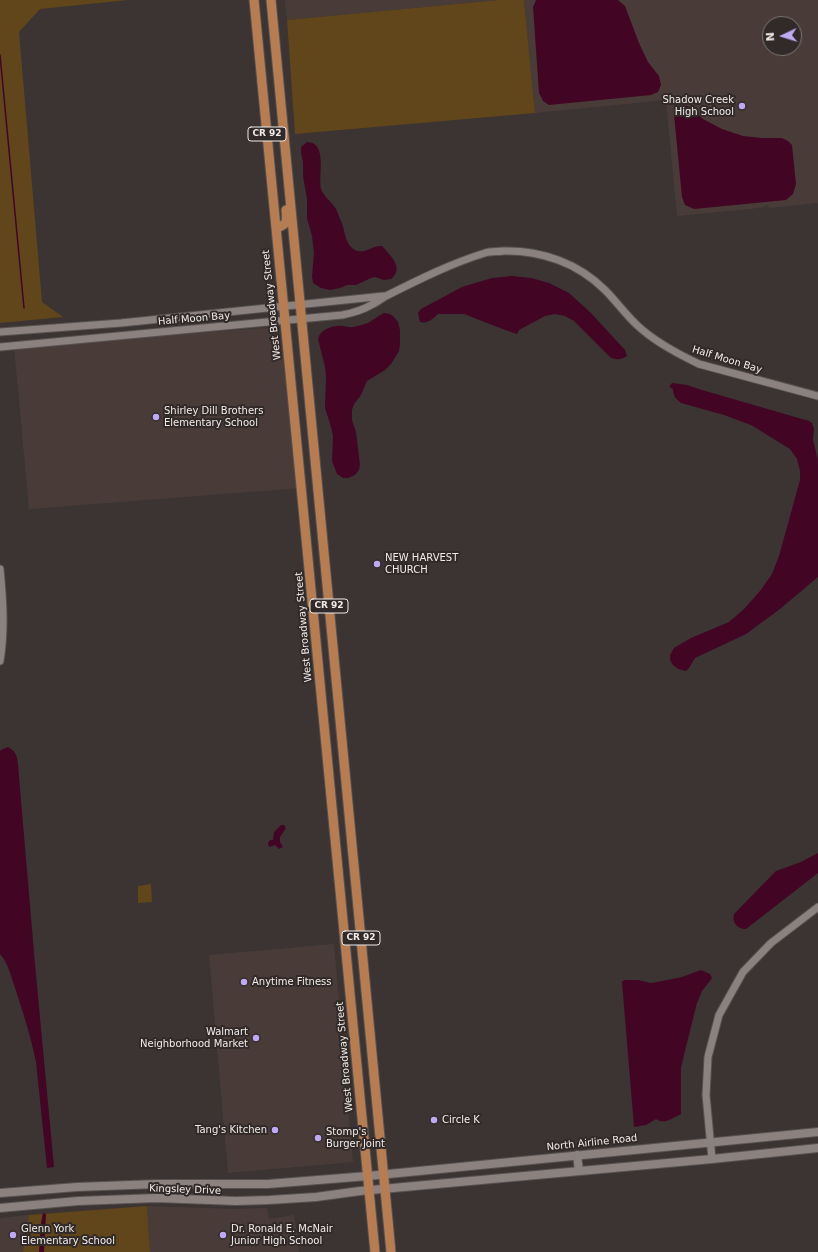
<!DOCTYPE html>
<html>
<head>
<meta charset="utf-8">
<style>
	body { margin:0 }
	#map { position:relative; width:818px; height:1252px; overflow:hidden; background:#3b3432; font-family:"DejaVu Sans",sans-serif }
	canvas { display:block }
	.north { position:absolute; left:762px; top:16px; width:40px; height:40px; box-sizing:border-box; background:#312a28; border:1px solid #7d7775; border-radius:50%; rotate:266deg; font-size:11px; font-weight:700; line-height:16px; text-align:center; color:#efeae9 }
	.north::after { content:''; display:block; margin:auto; width:14px; height:18px; background:#bfa9f4; clip-path:polygon(50% 0,100% 100%,50% 72%,0 100%) }
</style>
</head>
<body>
<div id="map">
<canvas width="818" height="1252"></canvas>
<div class="north">N</div>
</div>
<script>
const context = document.querySelector('canvas').getContext('2d');
context.lineJoin = 'round';
function fill(path, color) {
  context.fillStyle = color;
  context.fill(path, 'evenodd');
}
function trace(path, color, width, dash) {
  context.strokeStyle = color;
  context.lineWidth = width;
  context.lineCap = dash ? 'butt' : 'round';
  context.setLineDash(dash || []);
  context.stroke(path);
}
function write(font, color, halo, rows, align = 'center') {
  context.font = font + ' "DejaVu Sans",sans-serif';
  context.lineWidth = 4;
  context.setLineDash([]);
  context.textBaseline = 'middle';
  context.strokeStyle = halo;
  context.fillStyle = color;
  for (const [text, x, y, turn = 0] of rows) {
    context.save();
    context.translate(x, y);
    context.rotate((+turn || 0) * Math.PI / 180);
    context.textAlign = isNaN(turn) ? turn : align;
    if (halo) context.strokeText(text, 0, 0);
    context.fillText(text, 0, 0);
    context.restore();
  }
}
fill(new Path2D(`
	M 285,0 L 499,0 L 287,20 Z
	M 524,0 L 818,0 L 818,203 L 769,208 L 768,205 L 764,206 L 764,207 L 750,209 L 677,216 L 666,100 L 535,113 ZM 770,24 L 794,24 L 794,48 L 770,48 Z
	M 279,327 L 301,488 L 29,509 L 14,346 Z
	M 334,944 L 353,1162 L 228,1173 L 209,955 Z
	M 147,1206 L 233,1209 L 267,1208 L 269,1219 L 294,1215 L 299,1252 L 150,1252 Z
	M 29,1215 L 23,1252 L 0,1252 L 0,1218 Z`), '#493c38');
fill(new Path2D(`
	M 0,0 L 128,0 L 40,9 L 19,32 L 42,302 L 63,317 L 0,323 Z
	M 499,0 L 524,0 L 535,113 L 295,134 L 287,20 Z
	M 151,884 L 152,902 L 138,903 L 138,886 Z
	M 147,1206 L 150,1252 L 23,1252 L 29,1215 Z`), '#61451b');
fill(new Path2D(`
	M 536,0 L 618,0 L 625,6 L 639,43 L 648,62 L 659,76 L 661,85 L 658,92 L 651,95 L 549,105 L 543,101 L 539,93 L 533,7 Z
	M 680,106 L 688,106 L 703,119 L 722,129 L 743,136 L 762,138 L 782,138 L 788,141 L 792,145 L 796,184 L 793,194 L 786,200 L 694,209 L 685,205 L 682,197 L 674,115 L 676,108 Z
	M 307,142 C 328,142 318,176 321,189 C 324,197 332,202 336,209 C 338,214 341,221 343,226 C 345,235 346,245 355,250 C 365,255 372,245 382,246 C 390,255 405,268 391,279 L 384,280 L 375,277 L 371,278 L 356,285 L 347,285 L 340,288 L 330,290 L 321,288 L 313,283 L 312,276 L 314,253 L 312,236 L 307,218 L 307,199 L 303,176 L 303,162 L 301,153 L 301,147 Z
	M 512,276 L 531,278 L 549,283 L 569,293 L 591,313 L 625,350 L 627,356 C 621,360 618,360 611,358 L 574,321 L 565,316 L 555,314 L 545,316 L 519,330 L 517,334 L 508,331 L 464,314 L 438,314 C 433,319 427,324 420,322 L 418,313 L 421,309 L 462,287 L 492,278 Z
	M 384,313 L 390,314 L 394,317 L 398,322 L 400,330 L 400,345 L 399,351 L 391,364 L 385,370 L 367,381 L 361,395 L 354,404 L 352,410 L 352,420 L 356,432 L 360,465 L 359,470 L 355,475 L 348,478 L 343,478 L 337,474 L 332,461 L 333,436 L 331,427 L 325,408 L 326,377 L 325,367 L 318,339 C 320,329 334,325 343,326 C 345,326 347,327 349,327 C 353,328 364,324 368,323 C 373,320 378,316 384,313 Z
	M 672,383 L 687,385 L 702,390 L 809,421 L 812,423 L 814,429 L 813,440 L 818,460 L 818,577 L 780,609 L 746,634 L 695,658 L 689,668 L 686,671 L 678,669 L 673,665 L 670,660 L 670,655 L 674,648 L 691,638 L 729,622 L 744,609 L 760,591 L 772,574 L 779,556 L 797,491 L 800,480 L 800,471 L 797,459 L 790,449 L 751,425 L 724,415 L 681,403 C 676,399 673,396 673,389 L 669,387 Z
	M 8,747 C 17,752 17,757 18,765 L 35,964 L 54,1167 L 47,1168 L 36,1062 C 31,1037 23,1012 15,988 C 11,976 8,963 0,954 L 0,751 L 3,749 Z
	M 281,825 L 284,825 L 286,828 L 280,837 L 280,842 L 283,847 L 279,849 L 275,845 L 270,847 L 268,845 L 268,843 L 270,840 L 273,840 L 274,832 Z
	M 818,853 L 818,873 L 746,929 C 736,929 732,922 734,914 L 776,871 L 801,862 Z
	M 701,970 L 710,974 L 712,978 L 702,991 L 697,1003 L 684,1055 L 681,1068 L 681,1114 C 673,1118 664,1125 656,1119 L 646,1125 L 634,1127 L 622,982 L 624,980 L 638,980 L 651,983 L 657,982 L 682,977 Z
	M 43,1213 L 46,1214 L 44,1252 L 39,1252 L 41,1223 Z`), '#430524');
trace(new Path2D(`
	M 0,55 L 24,308`), '#430524', 1.5);
const tertiary = new Path2D(`
	M 0,332 L 121,323 L 384,296
	M 0,347 L 342,315 C 353,313 363,310 373,304 C 378,302 383,297 388,295 C 420,279 452,263 485,253 C 491,251 498,252 503,251 C 541,250 578,263 605,290 C 616,301 626,315 638,326 C 655,342 678,354 699,364 L 818,396
	M 0,569 C 3,600 5,630 0,661
	M 712,1159 L 706,1095 L 708,1057 L 719,1015 L 743,972 L 771,943 L 818,907`);
const secondary = new Path2D(`
	M 577,1155 L 579,1171
	M 0,1193 L 77,1187 L 157,1184 L 268,1184 L 368,1176 L 818,1132
	M 0,1208 L 78,1201 L 157,1198 L 236,1201 L 269,1200 L 316,1197 L 360,1191 L 712,1159 L 818,1148`);
const primary = new Path2D(`
	M 254,0 L 375,1252
	M 271,0 L 391,1252
	M 276,228 C 288,224 287,222 286,210`);
trace(tertiary, '#575150', 9);
trace(secondary, '#575150', 10);
trace(primary, '#575150', 11);
trace(tertiary, '#8b8280', 7);
trace(secondary, '#8b8280', 8);
trace(primary, '#b77d52', 9);
for (const [x, y, r, color] of [
	[742,106,4,"#bfa9f4"],
	[156,417,4,"#bfa9f4"],
	[377,564,4,"#bfa9f4"],
	[244,982,4,"#bfa9f4"],
	[256,1038,4,"#bfa9f4"],
	[434,1120,4,"#bfa9f4"],
	[275,1130,4,"#bfa9f4"],
	[318,1138,4,"#bfa9f4"],
	[13,1235,4,"#bfa9f4"],
	[223,1235,4,"#bfa9f4"]
]) {
  const dot = new Path2D();
  dot.arc(x, y, r, 0, 2 * Math.PI);
  context.fillStyle = color;
  context.fill(dot);
  trace(dot, '#312a28', 1.5);
}
for (const [x, y, w] of [
	[267,134,38],
	[329,606,38],
	[361,938,38]
]) {
  const box = new Path2D();
  box.roundRect(x - w / 2, y - 7, w, 14, 3);
  context.fillStyle = '#312a28';
  context.fill(box);
  trace(box, '#efeae9', 1);
}
write('bold 9px', '#efeae9', null, [
	["CR 92",267,134],
	["CR 92",329,606],
	["CR 92",361,938]
]);
write('10px', '#efeae9', '#312a28', [
	["Shadow Creek",734,100,"right"],
	["High School",734,112,"right"],
	["Shirley Dill Brothers",164,411],
	["Elementary School",164,423],
	["NEW HARVEST",385,558],
	["CHURCH",385,570],
	["Anytime Fitness",252,982],
	["Walmart",248,1032,"right"],
	["Neighborhood Market",248,1044,"right"],
	["Circle K",442,1120],
	["Tang's Kitchen",267,1130,"right"],
	["Stomp's",326,1132],
	["Burger Joint",326,1144],
	["Glenn York",21,1229],
	["Elementary School",21,1241],
	["Dr. Ronald E. McNair",231,1229],
	["Junior High School",231,1241]
], 'left');
write('10px', '#efeae9', '#312a28', [
	["West Broadway Street",272,305,-96],
	["Half Moon Bay",194,319,-5],
	["Half Moon Bay",727,360,17],
	["West Broadway Street",304,627,-95],
	["West Broadway Street",345,1057,-95],
	["North Airline Road",592,1143,-6],
	["Kingsley Drive",185,1190,2]
]);
</script>
</body>
</html>
